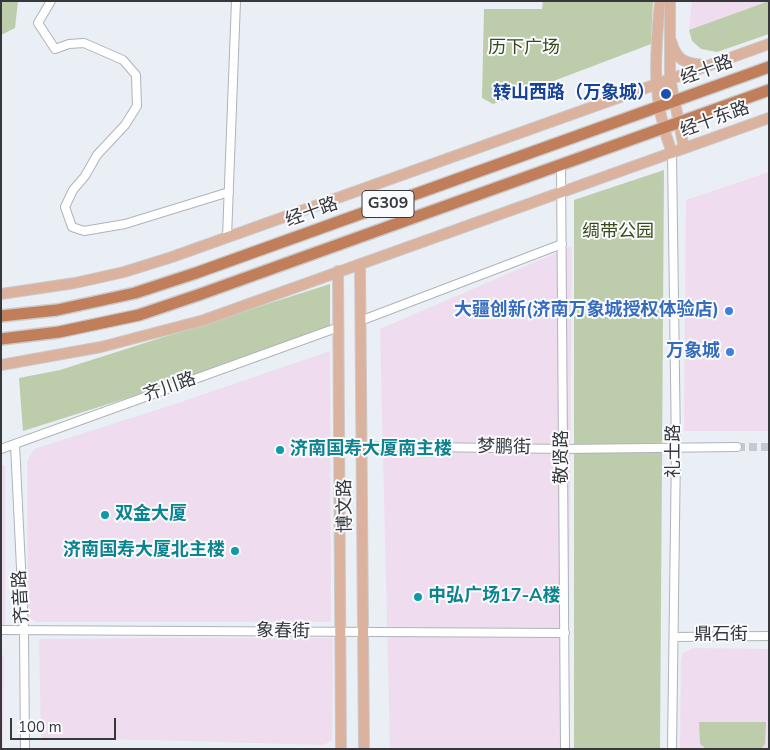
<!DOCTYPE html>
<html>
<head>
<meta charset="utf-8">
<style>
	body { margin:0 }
	#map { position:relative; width:770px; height:750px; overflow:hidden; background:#eaeef5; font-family:"Nunito Sans",sans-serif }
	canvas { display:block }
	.frame { position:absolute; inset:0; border:2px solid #37383b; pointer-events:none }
	.scale { position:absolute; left:10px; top:718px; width:106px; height:22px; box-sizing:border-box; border:2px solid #37383b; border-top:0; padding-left:6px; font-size:15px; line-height:18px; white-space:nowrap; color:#37383b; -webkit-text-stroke:4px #fafbfe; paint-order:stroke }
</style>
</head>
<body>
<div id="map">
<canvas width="770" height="750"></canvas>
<div class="frame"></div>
<div class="scale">100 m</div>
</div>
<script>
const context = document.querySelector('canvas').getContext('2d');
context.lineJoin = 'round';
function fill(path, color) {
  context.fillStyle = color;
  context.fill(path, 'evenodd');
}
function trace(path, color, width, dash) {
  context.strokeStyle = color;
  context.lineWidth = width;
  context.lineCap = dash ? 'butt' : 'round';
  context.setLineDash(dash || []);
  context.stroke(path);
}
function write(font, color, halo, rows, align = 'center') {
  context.font = font + ' "Nunito Sans","Noto Sans SC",sans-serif';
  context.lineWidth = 4;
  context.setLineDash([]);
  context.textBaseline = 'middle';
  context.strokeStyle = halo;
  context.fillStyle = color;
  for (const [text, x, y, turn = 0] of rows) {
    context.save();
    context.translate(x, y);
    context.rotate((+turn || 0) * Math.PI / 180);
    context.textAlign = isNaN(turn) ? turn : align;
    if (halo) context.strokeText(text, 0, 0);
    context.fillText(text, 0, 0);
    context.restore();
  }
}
fill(new Path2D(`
	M 692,1 L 769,1 L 689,30 Z
	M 769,172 L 769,431 L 684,431 L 686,200 Z
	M 572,246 L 568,749 L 390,749 L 380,329 Z
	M 330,351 L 331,622 L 36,622 L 28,617 L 27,461 L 34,449 L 178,403 Z
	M 1,464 L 5,466 L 5,625 L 1,625 Z
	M 154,638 L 333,638 L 332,740 L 324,745 L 151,740 L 41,739 L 39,639 Z
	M 693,648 L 769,649 L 769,749 L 680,749 L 681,659 L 683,653 Z
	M 1,654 L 4,656 L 3,749 L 1,749 Z`), '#efddef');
fill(new Path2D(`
	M 1,1 L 18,1 L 15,28 L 1,35 Z
	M 543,1 L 653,1 L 651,44 L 493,104 L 482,98 L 484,9 L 542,9 Z
	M 769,1 L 769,34 L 717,52 L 701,49 L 692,41 L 689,30 Z
	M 664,170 L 660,749 L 574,749 L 574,200 Z
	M 330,284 L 330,334 L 23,431 L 19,378 L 60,370 Z
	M 699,722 L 766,722 L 765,744 L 761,749 L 706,749 L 700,744 Z`), '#bdcdab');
trace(new Path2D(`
	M 737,447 L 769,447`), '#c6cad0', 8, [8, 4]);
const minor = new Path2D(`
	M 51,1 L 38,23 L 55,49 L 69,44 L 84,43 L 123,60 L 136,75 L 137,106 L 125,125 L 97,155 L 85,176 L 73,190 L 65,207 L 72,227 L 84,231 L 125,224 L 229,192
	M 561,165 L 565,749
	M 227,237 L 236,1
	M 360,321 L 562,244
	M 15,444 L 24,630 L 25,749
	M 362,446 L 563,449 L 737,447
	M 1,449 L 339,327
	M 1,630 L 565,633
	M 674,637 L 769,636
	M 672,749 L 676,449 L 672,153`);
const major = new Path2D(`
	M 660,1 C 655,58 651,98 672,153
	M 670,1 L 670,78 L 684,148
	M 671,41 C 677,61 684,63 704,65
	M 360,264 L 364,749
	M 338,271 L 341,749
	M 1,294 L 75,283 L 124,272 L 172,257 L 769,44
	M 1,365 L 101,347 L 204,320 L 769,118`);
const highway = new Path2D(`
	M 1,316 L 57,310 L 135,293 L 196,273 L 769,67
	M 1,339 L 59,332 L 139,315 L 201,294 L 769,90`);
trace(minor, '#afb3ba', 10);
trace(major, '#cbcbcc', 12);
trace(highway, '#cbcbcc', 14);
trace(minor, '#fff', 8);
trace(major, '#dab29d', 10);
trace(highway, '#c17e5b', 11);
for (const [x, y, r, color] of [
	[666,94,6,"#1a4fb4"],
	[729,311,5,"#3f7fe0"],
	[730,352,5,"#3f7fe0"],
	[280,450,5,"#0f9aa8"],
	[105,515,5,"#0f9aa8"],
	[235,551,5,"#0f9aa8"],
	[418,597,5,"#0f9aa8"]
]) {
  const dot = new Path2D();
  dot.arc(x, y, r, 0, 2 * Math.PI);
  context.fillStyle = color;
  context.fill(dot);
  trace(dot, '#fafbfe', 2);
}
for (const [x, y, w] of [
	[388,204,52]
]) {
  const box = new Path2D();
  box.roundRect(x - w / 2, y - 13.5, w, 27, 4);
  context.fillStyle = '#fafbfe';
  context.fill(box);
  trace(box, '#37383b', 1);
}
write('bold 16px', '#37383b', null, [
	["G309",388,204]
]);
write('18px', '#374b18', '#fafbfe', [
	["历下广场",524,49],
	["绸带公园",618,233]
]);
write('18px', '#37383b', '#fafbfe', [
	["经十路",707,71,-20],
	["经十东路",715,120,-20],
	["经十路",312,213,-20],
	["齐川路",170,388,-20],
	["梦鹏街",504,448,1],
	["礼士路",675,451,-90],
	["敬贤路",563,457,-90],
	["博文路",346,506,-91],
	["齐音路",22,597,-93],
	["象春街",283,632,1],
	["鼎石街",721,636]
]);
write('bold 18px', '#164399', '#fafbfe', [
	["转山西路（万象城）",655,94]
], 'right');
write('bold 18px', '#366cbe', '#fafbfe', [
	["大疆创新(济南万象城授权体验店)",719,311],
	["万象城",720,352]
], 'right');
write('bold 18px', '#0d838f', '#fafbfe', [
	["济南国寿大厦南主楼",290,450],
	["双金大厦",115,515],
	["济南国寿大厦北主楼",225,551,"right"],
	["中弘广场17-A楼",428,597]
], 'left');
</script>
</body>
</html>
